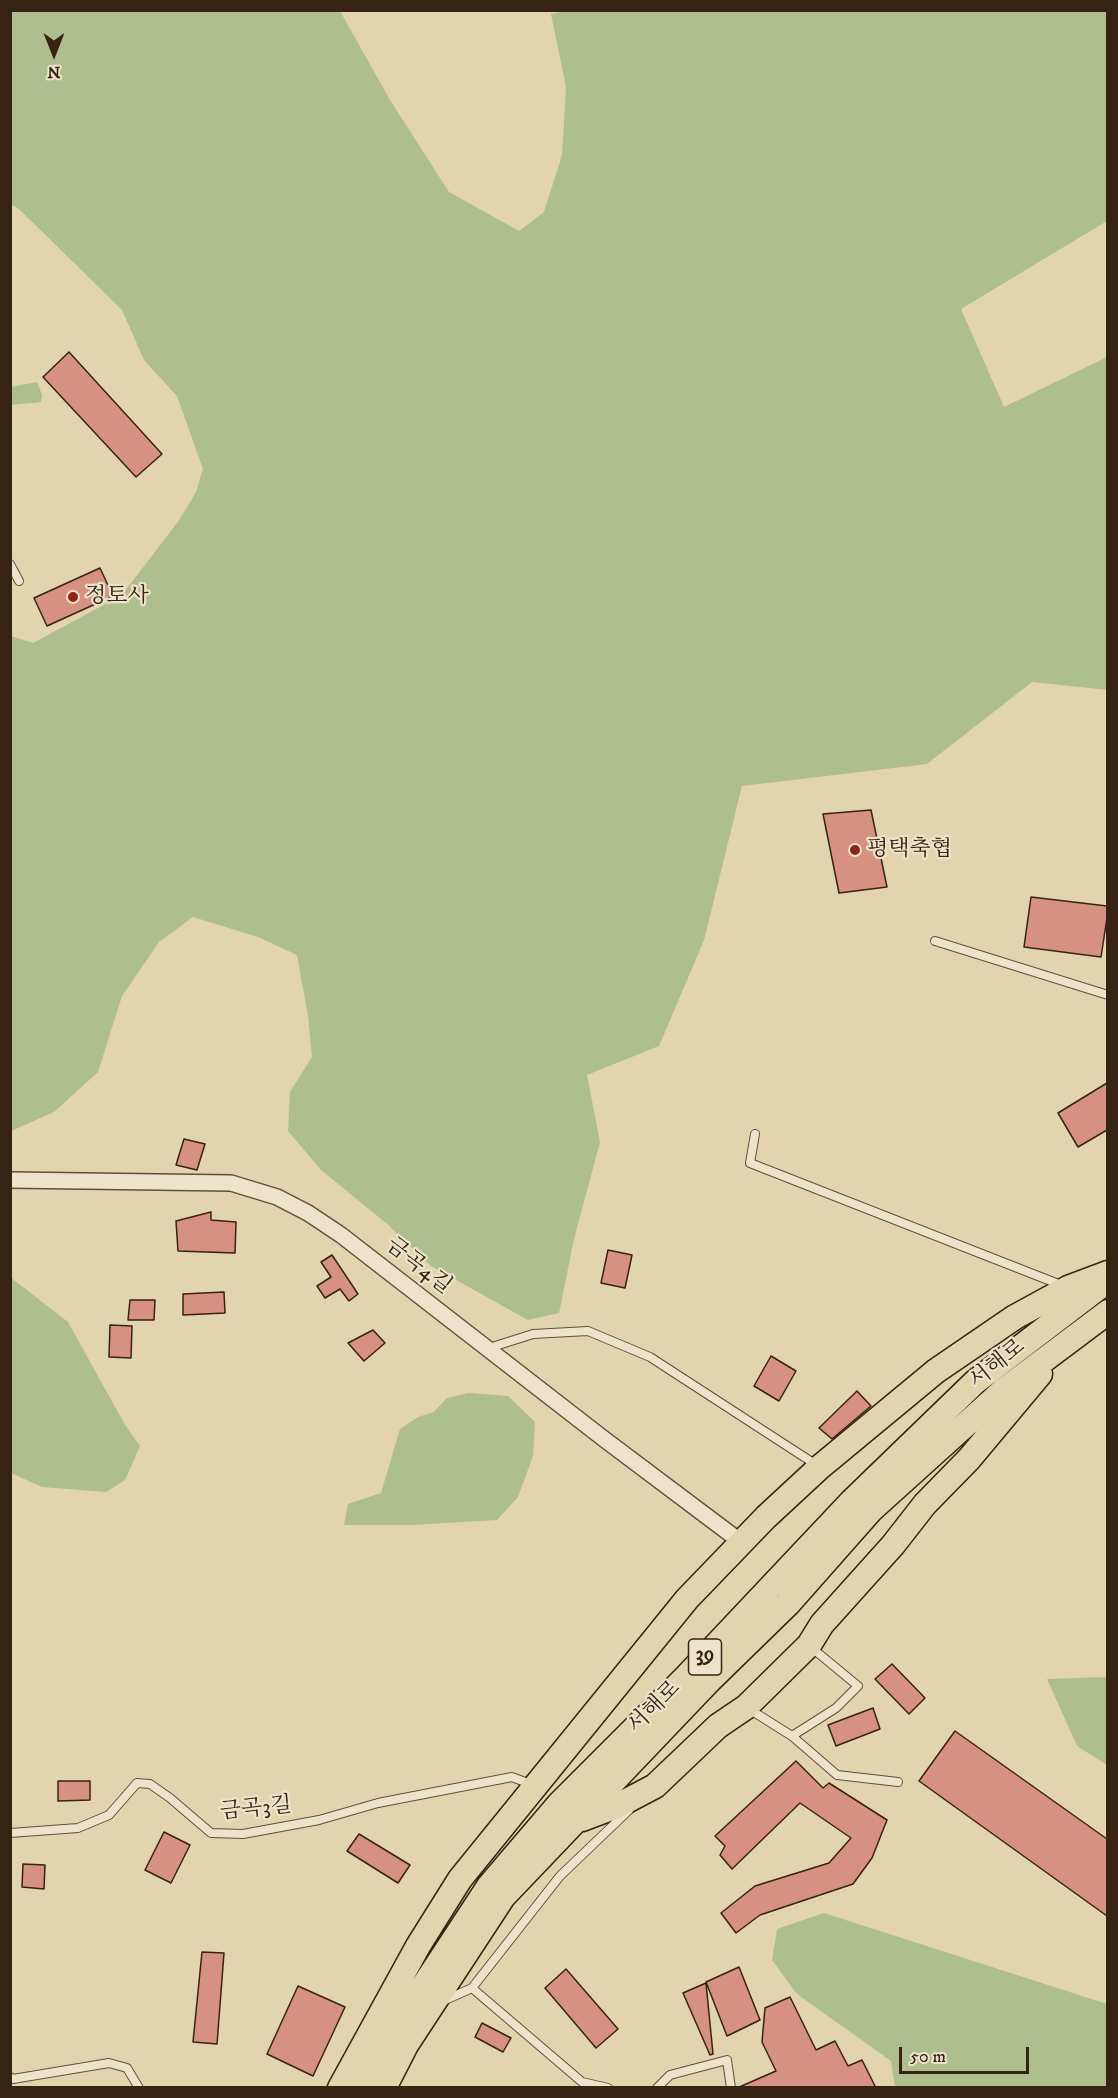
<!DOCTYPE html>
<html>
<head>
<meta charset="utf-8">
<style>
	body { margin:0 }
	#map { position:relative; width:1118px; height:2098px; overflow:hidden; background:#e1d4ae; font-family:"IM FELL DW Pica",serif }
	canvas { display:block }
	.frame { position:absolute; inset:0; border:12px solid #362312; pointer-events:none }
	.north { position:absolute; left:24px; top:24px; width:60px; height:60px; -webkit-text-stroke:4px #ece3ca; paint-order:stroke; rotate:180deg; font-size:16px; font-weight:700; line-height:24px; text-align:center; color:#362312 }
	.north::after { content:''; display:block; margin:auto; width:21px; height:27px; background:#362312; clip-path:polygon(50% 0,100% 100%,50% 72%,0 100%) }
	.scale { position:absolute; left:899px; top:2047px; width:130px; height:27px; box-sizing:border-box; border:3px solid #362312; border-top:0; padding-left:8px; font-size:18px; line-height:21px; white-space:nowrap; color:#362312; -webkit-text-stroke:4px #ece3ca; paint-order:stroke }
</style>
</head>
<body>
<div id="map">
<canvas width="1118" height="2098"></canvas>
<div class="frame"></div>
<div class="north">N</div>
<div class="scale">50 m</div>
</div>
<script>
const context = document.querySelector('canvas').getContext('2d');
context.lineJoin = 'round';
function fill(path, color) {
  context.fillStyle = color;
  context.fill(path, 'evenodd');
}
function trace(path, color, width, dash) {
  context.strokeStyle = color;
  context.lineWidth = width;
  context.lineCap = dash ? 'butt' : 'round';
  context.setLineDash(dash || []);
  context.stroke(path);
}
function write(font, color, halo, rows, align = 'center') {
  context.font = font + ' "IM FELL DW Pica","Noto Serif KR",serif';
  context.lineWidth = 4.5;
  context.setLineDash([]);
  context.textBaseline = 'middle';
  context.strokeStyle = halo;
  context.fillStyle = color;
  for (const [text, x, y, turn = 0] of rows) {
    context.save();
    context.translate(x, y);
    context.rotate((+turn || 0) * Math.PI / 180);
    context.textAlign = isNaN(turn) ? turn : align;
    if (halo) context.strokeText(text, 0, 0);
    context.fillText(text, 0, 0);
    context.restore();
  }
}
fill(new Path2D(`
	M 564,11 L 1107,11 L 1107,221 L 961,309 L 1004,407 L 1107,357 L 1108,690 L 1032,682 L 927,764 L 742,786 L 704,940 L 659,1046 L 587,1075 L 600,1142 L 574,1239 L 559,1313 L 528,1320 L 431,1266 L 386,1223 L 321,1170 L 288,1131 L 290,1092 L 312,1057 L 308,1016 L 297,955 L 258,937 L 193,917 L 159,942 L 122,996 L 98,1072 L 54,1112 L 11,1131 L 11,636 L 33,643 L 122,595 L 180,519 L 196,492 L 203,469 L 177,396 L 144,360 L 122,310 L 20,210 L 11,204 L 10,11 L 340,11 L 390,100 L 449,192 L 519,231 L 544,212 L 562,155 L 566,87 L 551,14 Z
	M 37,382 L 42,395 L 41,402 L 11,405 L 11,387 Z
	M 10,1277 L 68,1322 L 125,1425 L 140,1446 L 125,1480 L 106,1492 L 42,1487 L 11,1473 Z
	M 469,1393 L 508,1396 L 535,1422 L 533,1456 L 518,1497 L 497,1520 L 412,1525 L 344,1525 L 348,1504 L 381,1493 L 400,1429 L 418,1417 L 434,1412 L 447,1398 Z
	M 1107,1677 L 1108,1677 L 1107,1765 L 1077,1746 L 1047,1679 Z
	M 824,1913 L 1107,2004 L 1107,2087 L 895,2087 L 891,2061 L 797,1994 L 772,1960 L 777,1929 Z`), '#aebe8e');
const building = new Path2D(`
	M 69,352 L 162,454 L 136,477 L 43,377 Z
	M 100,568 L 113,596 L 47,626 L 34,598 Z
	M 871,810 L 887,887 L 839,893 L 823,814 Z
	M 1031,897 L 1107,906 L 1107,918 L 1101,957 L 1024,947 Z
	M 1107,1083 L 1107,1130 L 1078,1147 L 1058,1113 Z
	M 184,1139 L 205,1144 L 197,1170 L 176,1165 Z
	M 211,1212 L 211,1220 L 236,1222 L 235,1253 L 178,1251 L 176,1221 Z
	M 608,1250 L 632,1255 L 625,1288 L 601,1283 Z
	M 332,1255 L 358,1294 L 349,1301 L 340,1289 L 325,1298 L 317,1286 L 331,1277 L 321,1262 Z
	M 224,1292 L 225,1313 L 183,1315 L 183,1294 Z
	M 130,1300 L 155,1300 L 154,1320 L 128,1320 Z
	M 110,1325 L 132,1326 L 131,1358 L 109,1357 Z
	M 373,1330 L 385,1343 L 364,1361 L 348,1343 Z
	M 771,1356 L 796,1371 L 779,1401 L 754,1386 Z
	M 857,1391 L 871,1406 L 832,1439 L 819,1428 Z
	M 892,1664 L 925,1698 L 909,1714 L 875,1679 Z
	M 873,1708 L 880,1729 L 836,1746 L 828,1725 Z
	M 955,1731 L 1107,1839 L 1107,1916 L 919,1781 Z
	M 796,1761 L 823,1788 L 829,1783 L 887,1820 L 872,1858 L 853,1884 L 760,1915 L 736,1933 L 721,1913 L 755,1886 L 829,1863 L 851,1838 L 800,1803 L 732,1869 L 720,1855 L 725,1846 L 715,1836 Z
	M 58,1781 L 90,1781 L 90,1800 L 58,1801 Z
	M 164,1832 L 190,1845 L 171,1883 L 145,1870 Z
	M 359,1834 L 410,1865 L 398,1883 L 347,1851 Z
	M 23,1864 L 45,1865 L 44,1889 L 22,1887 Z
	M 202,1952 L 224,1953 L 217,2044 L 193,2042 Z
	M 739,1967 L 760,2020 L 727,2036 L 706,1982 Z
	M 566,1969 L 618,2029 L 596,2048 L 545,1988 Z
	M 706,1983 L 713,2054 L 710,2055 L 683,1993 Z
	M 298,1986 L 345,2007 L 313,2076 L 267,2054 Z
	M 790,1997 L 816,2050 L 835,2041 L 848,2066 L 862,2060 L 876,2088 L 737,2088 L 776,2071 L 762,2042 L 765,2008 Z
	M 482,2023 L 511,2038 L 503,2052 L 475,2037 Z`);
fill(building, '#d79182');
trace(building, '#362312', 1.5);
const service = new Path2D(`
	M 10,564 L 19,581
	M 935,941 L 1108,995
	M 755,1134 L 750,1163 L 1061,1285
	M 489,1348 L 533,1334 L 588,1331 L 650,1357 L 818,1466
	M 749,1709 L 792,1736 L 837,1775 L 898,1782
	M 792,1736 L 836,1708 L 858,1686 L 812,1648
	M 10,1833 L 78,1828 L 109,1815 L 137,1783 L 150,1784 L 170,1798 L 211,1833 L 243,1834 L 319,1820 L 378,1803 L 512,1777 L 533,1785
	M 472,1988 L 582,2082 L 608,2088
	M 443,2001 L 472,1988 L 560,1876 L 629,1810
	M 10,2077 L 13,2079 L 109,2063 L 127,2068 L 139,2088
	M 657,2088 L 670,2075 L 727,2060 L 731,2088`);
const minor = new Path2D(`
	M 10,1180 L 231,1183 L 277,1197 L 308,1213 L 341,1235 L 604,1439 L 741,1542`);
const primary = new Path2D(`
	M 582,1819 L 619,1805 L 655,1786 L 718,1726 L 746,1707 L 809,1645 L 822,1624 L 893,1545 L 925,1504 L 969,1459 L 1040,1374
	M 340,2088 L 418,1946 L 460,1879 L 687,1599 L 766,1517 L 820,1467 L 936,1371 L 1015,1317 L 1068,1288 L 1108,1273
	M 364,2088 L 401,2020 L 489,1886 L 559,1804 L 686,1677 L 852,1501 L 975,1382 L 1106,1282
	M 384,2088 L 406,2045 L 503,1897 L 710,1680 L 788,1604 L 871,1510 L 1004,1390 L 1108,1312`);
trace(service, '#614f39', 10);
trace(minor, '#614f39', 18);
trace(primary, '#362312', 27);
trace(service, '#ece3ca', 8);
trace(minor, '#ece3ca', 15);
trace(primary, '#e1d4ae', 24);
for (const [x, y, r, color] of [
	[73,597,6,"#8f2418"],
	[855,850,6,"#8f2418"]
]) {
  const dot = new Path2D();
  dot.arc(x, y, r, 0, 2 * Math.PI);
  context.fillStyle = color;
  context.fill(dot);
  trace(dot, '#ece3ca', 2);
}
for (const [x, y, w] of [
	[705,1657,33]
]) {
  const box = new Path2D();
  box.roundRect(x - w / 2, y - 18, w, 36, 4.5);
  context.fillStyle = '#ece3ca';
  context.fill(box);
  trace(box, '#362312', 1.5);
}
write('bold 21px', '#362312', null, [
	["39",705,1657]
]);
write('22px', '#362312', '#ece3ca', [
	["정토사",85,597],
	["평택축협",867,850]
], 'left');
write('22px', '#362312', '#ece3ca', [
	["금곡4길",418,1267,38],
	["서해로",998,1365,-39],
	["서해로",655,1708,-45],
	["금곡3길",256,1810,-6]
]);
</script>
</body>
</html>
